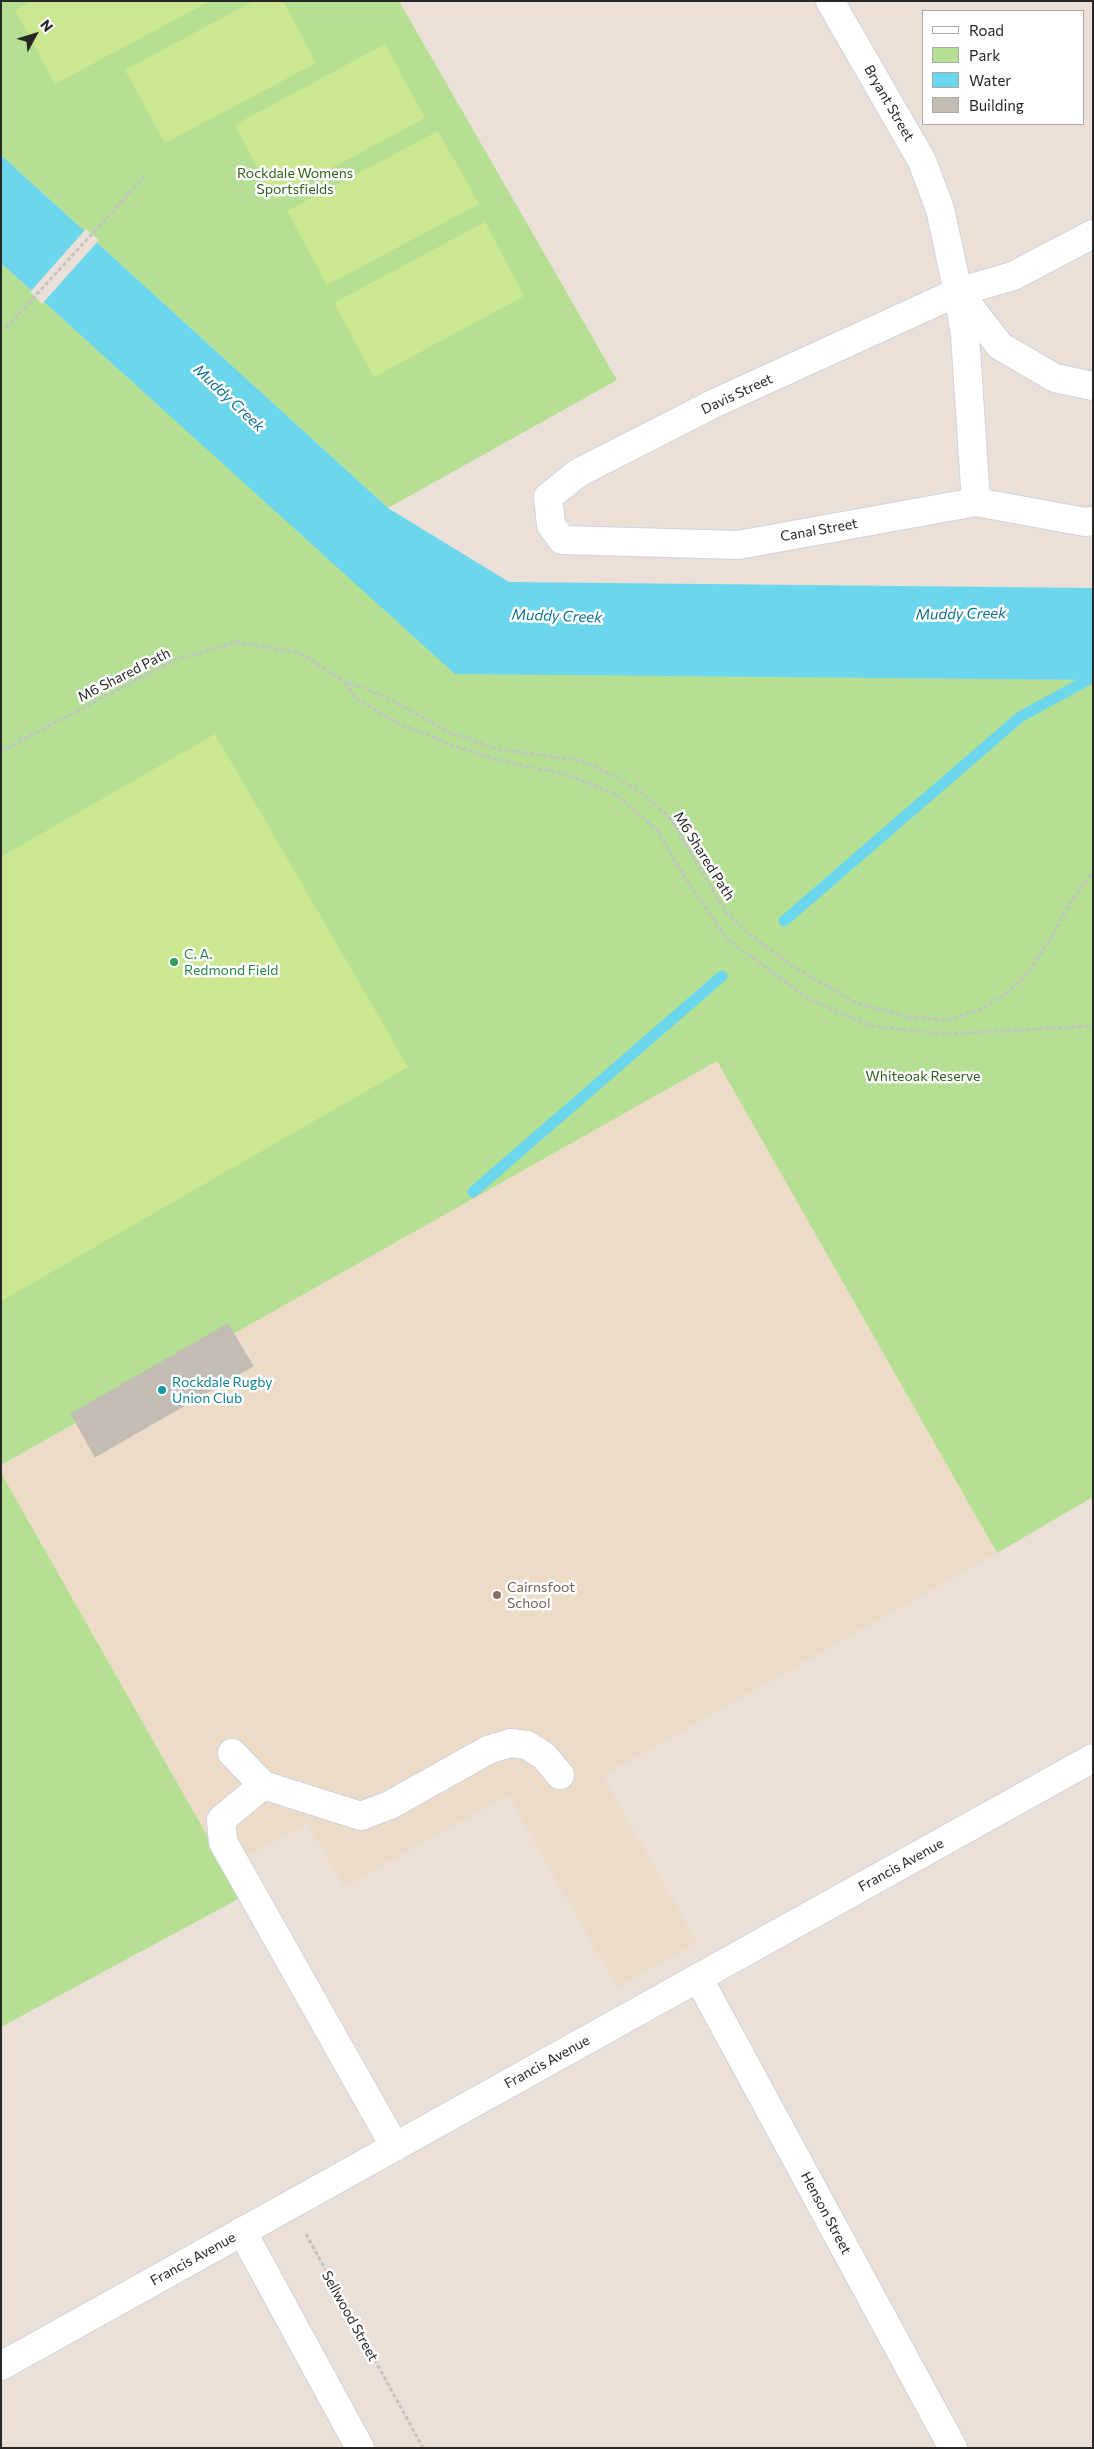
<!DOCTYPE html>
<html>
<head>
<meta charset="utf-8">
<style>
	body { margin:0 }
	#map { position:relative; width:1094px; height:2449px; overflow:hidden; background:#eae0d8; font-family:Commissioner,sans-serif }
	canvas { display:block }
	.frame { position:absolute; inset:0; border:2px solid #272727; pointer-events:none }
	.legend { position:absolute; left:922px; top:10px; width:162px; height:115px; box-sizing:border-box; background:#fff; border:1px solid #a9a9a9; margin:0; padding:6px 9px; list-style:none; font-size:15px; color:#272727 }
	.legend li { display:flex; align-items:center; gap:10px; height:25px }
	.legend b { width:25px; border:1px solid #a9a9a9 }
	.north { position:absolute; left:10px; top:10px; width:50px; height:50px; -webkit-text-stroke:4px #fff; paint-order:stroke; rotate:51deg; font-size:14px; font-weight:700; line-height:20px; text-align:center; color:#272727 }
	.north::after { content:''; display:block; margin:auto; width:18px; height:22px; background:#272727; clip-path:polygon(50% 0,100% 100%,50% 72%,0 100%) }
</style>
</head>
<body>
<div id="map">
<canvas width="1094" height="2449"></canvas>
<div class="frame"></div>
<ul class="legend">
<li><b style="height:6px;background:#fff"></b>Road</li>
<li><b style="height:14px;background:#b5e094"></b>Park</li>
<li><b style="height:14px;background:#6bd6ec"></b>Water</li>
<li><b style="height:14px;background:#c2bcb4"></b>Building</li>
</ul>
<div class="north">N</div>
</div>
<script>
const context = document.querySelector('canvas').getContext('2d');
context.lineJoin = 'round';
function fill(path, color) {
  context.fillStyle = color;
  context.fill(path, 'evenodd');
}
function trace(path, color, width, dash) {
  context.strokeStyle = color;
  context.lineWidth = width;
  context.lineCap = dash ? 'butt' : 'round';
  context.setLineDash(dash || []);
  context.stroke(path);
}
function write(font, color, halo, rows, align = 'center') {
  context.font = font + ' Commissioner,sans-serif';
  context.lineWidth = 5;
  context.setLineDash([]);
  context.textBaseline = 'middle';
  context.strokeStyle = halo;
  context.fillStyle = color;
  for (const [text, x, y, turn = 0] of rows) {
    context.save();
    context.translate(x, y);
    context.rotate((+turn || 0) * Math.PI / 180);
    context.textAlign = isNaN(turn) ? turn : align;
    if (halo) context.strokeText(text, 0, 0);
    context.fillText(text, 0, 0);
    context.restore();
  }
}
fill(new Path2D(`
	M 717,1060 L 997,1553 L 603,1776 L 697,1942 L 617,1988 L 508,1795 L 344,1887 L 307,1823 L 246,1857 L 371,2125 L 1,1473 L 1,1465 Z`), '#ecdcc7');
fill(new Path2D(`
	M 1,1 L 399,1 L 617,380 L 388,508 L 1,155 Z
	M 1,263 L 455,673 L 1093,680 L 1093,1497 L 997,1553 L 717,1061 L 1,1465 Z
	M 1,1473 L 242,1897 L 1,2027 Z`), '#b5e094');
fill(new Path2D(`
	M 32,1 L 205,1 L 206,3 L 55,84 L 15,10 Z
	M 254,1 L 283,1 L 316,63 L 165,143 L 125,70 Z
	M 385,44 L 425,118 L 274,199 L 235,125 Z
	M 438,131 L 479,204 L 327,285 L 287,211 Z
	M 485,222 L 524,296 L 374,377 L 334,303 Z
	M 215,734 L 408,1067 L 1,1301 L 1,857 Z`), '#cbe890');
fill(new Path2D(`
	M 1,155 L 388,508 L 509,582 L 1093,588 L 1093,680 L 455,674 L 1,263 Z`), '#6bd6ec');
fill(new Path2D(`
	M 86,229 L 99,240 L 42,304 L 30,292 Z`), '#eae0d8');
trace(new Path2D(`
	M 784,921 L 1020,717 L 1093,677
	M 473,1192 L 722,976`), '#6bd6ec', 11);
const building = new Path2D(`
	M 228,1324 L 253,1366 L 95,1457 L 71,1414 Z`);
fill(building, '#c2bcb4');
trace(building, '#c4bcb2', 1);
const minor = new Path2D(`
	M 830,1 L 922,161 L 940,209 L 958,292 L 965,335 L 976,502
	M 1093,234 L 1013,276 L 958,292 L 715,403 L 578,473 L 548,497 L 551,525 L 562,540 L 738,545 L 976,502 L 1085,522 L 1093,521
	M 959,293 L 1000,346 L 1055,378 L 1093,386
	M 232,1753 L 263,1785 L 361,1816 L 390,1805 L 488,1750 L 510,1743 L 527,1745 L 544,1756 L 560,1775
	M 263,1785 L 221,1820 L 223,1842 L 395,2147
	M 699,1979 L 953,2448
	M 242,2231 L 360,2448
	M 1,2366 L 1093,1758`);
trace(minor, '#cdd3e0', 30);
trace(new Path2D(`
	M 6,328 L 144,177
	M 346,683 L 356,699 L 398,723 L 455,746 L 510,763 L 565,774 L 616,794 L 657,830 L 683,874 L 727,939 L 809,999 L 871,1026 L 946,1034 L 1093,1026
	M 1,751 L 175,660 L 237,642 L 300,653 L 345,682 L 362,687 L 391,700 L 451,733 L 498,749 L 582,761 L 618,778 L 645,795 L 670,818 L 726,912 L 749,934 L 792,966 L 856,1003 L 908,1017 L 947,1020 L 981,1009 L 1006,994 L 1028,973 L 1049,941 L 1070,903 L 1093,872
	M 306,2234 L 423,2448`), '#c3c3c3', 3, [4, 2.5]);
trace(minor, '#fff', 28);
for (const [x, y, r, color] of [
	[174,962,5,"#2e9e5b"],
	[162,1390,5,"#0f9aa8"],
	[497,1595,5,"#8d6e63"]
]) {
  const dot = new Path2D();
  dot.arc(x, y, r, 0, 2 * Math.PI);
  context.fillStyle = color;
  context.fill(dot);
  trace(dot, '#fff', 2);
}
write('14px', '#272727', '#fff', [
	["Bryant Street",889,103,60],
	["Davis Street",737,394,-25],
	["Canal Street",819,530,-10],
	["M6 Shared Path",124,675,-27],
	["M6 Shared Path",704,856,58],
	["Francis Avenue",901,1865,-29],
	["Francis Avenue",547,2062,-29],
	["Henson Street",826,2213,62],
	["Francis Avenue",193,2259,-29],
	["Sellwood Street",350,2316,61]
]);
write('14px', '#2f611a', '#fff', [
	["Rockdale Womens",295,173],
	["Sportsfields",295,189],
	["Whiteoak Reserve",923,1076]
]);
write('14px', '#27864d', '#fff', [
	["C. A.",184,954],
	["Redmond Field",184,970]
], 'left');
write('14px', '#0d838f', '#fff', [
	["Rockdale Rugby",172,1382],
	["Union Club",172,1398]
], 'left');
write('14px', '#785e54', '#fff', [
	["Cairnsfoot",507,1587],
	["School",507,1603]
], 'left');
write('italic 15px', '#0f7293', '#fff', [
	["Muddy Creek",229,398,43],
	["Muddy Creek",961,614,-1],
	["Muddy Creek",557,616,2]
]);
</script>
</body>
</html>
